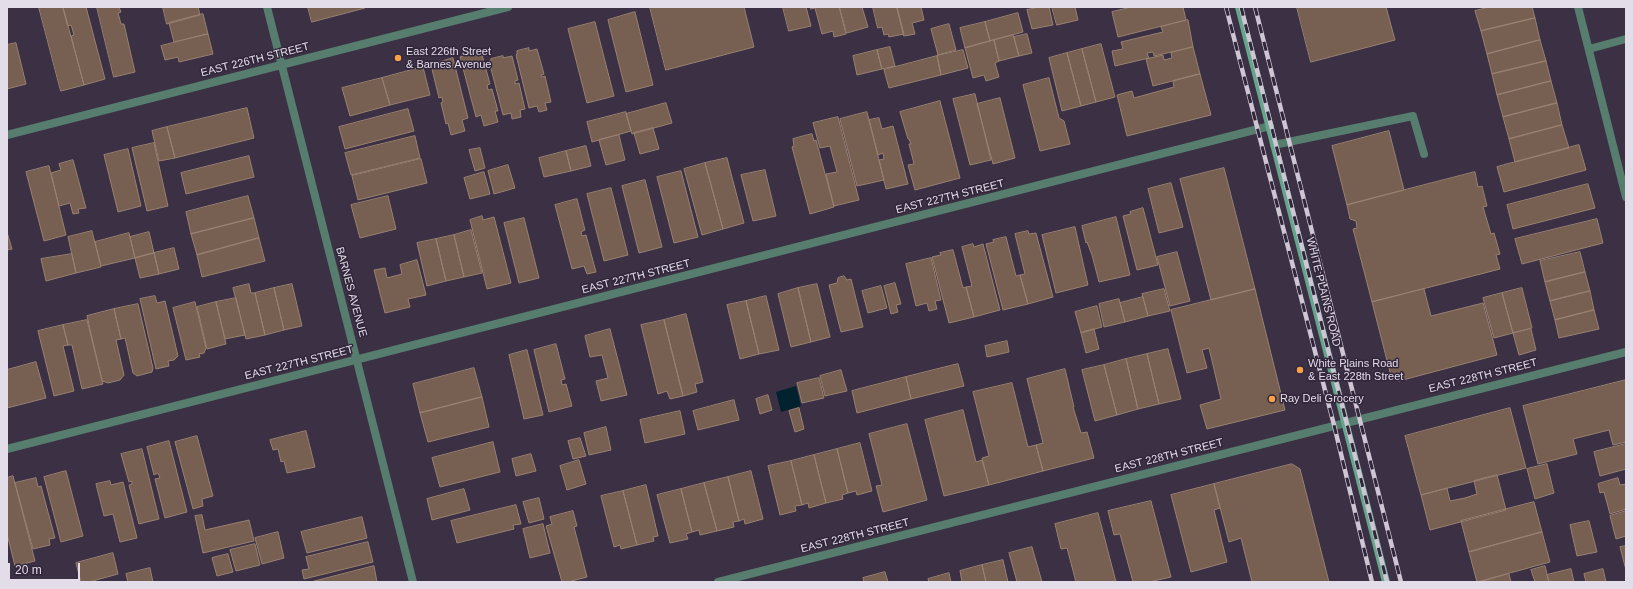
<!DOCTYPE html>
<html>
<head>
<meta charset="utf-8">
<style>
	body { margin:0 }
	#map { position:relative; width:1633px; height:589px; overflow:hidden; background:#3b3044; font-family:Arial,sans-serif }
	canvas { display:block }
	.frame { position:absolute; inset:0; border:8px solid #e3dce9; pointer-events:none }
	.scale { position:absolute; left:8px; top:563px; width:72px; height:18px; box-sizing:border-box; border:2px solid #e3dce9; border-top:0; padding-left:5px; font-size:12px; line-height:14px; white-space:nowrap; color:#e3dce9; -webkit-text-stroke:3px #31263a; paint-order:stroke }
</style>
</head>
<body>
<div id="map">
<canvas width="1633" height="589"></canvas>
<div class="frame"></div>
<div class="scale">20 m</div>
</div>
<script>
const context = document.querySelector('canvas').getContext('2d');
context.lineJoin = 'round';
function fill(path, color) {
  context.fillStyle = color;
  context.fill(path, 'evenodd');
}
function trace(path, color, width, dash) {
  context.strokeStyle = color;
  context.lineWidth = width;
  context.lineCap = dash ? 'butt' : 'round';
  context.setLineDash(dash || []);
  context.stroke(path);
}
function write(font, color, halo, rows, align = 'center') {
  context.font = font + ' Arial,sans-serif';
  context.lineWidth = 3;
  context.setLineDash([]);
  context.textBaseline = 'middle';
  context.strokeStyle = halo;
  context.fillStyle = color;
  for (const [text, x, y, turn = 0] of rows) {
    context.save();
    context.translate(x, y);
    context.rotate((+turn || 0) * Math.PI / 180);
    context.textAlign = isNaN(turn) ? turn : align;
    if (halo) context.strokeText(text, 0, 0);
    context.fillText(text, 0, 0);
    context.restore();
  }
}
fill(new Path2D(`
	M 796,386 L 801,406 L 781,412 L 776,392 Z`), '#00222e');
const building = new Path2D(`
	M 39,7 L 63,7 L 84,85 L 61,91 Z
	M 63,7 L 86,7 L 105,79 L 84,85 L 71,36 L 74,35 L 71,25 L 68,26 Z
	M 97,7 L 119,7 L 121,12 L 118,13 L 121,24 L 124,24 L 135,72 L 114,77 Z
	M 163,7 L 198,7 L 200,15 L 167,24 Z
	M 308,7 L 364,7 L 365,8 L 312,22 Z
	M 650,7 L 744,7 L 754,47 L 666,70 Z
	M 783,7 L 806,7 L 811,26 L 789,31 Z
	M 811,7 L 839,7 L 846,34 L 834,37 L 833,31 L 822,34 L 815,8 L 811,9 Z
	M 840,7 L 862,7 L 868,27 L 847,33 Z
	M 873,7 L 897,7 L 904,34 L 889,37 L 888,34 L 884,35 L 882,27 L 878,28 Z
	M 897,7 L 921,7 L 924,20 L 912,23 L 915,34 L 904,36 Z
	M 1040,7 L 1049,7 L 1053,25 L 1032,29 L 1027,10 Z
	M 1052,7 L 1075,7 L 1078,20 L 1057,25 Z
	M 1132,7 L 1183,7 L 1186,20 L 1118,37 L 1112,12 Z
	M 1297,7 L 1386,7 L 1395,40 L 1311,62 Z
	M 1490,7 L 1532,7 L 1535,18 L 1481,31 L 1475,11 Z
	M 635,12 L 653,85 L 626,92 L 608,20 Z
	M 1018,13 L 1023,32 L 990,41 L 985,22 Z
	M 203,14 L 208,34 L 174,42 L 169,23 Z
	M 1535,18 L 1540,40 L 1487,54 L 1481,31 Z
	M 1188,20 L 1193,47 L 1154,56 L 1153,52 L 1147,53 L 1149,58 L 1115,66 L 1112,51 L 1123,49 L 1121,42 L 1163,32 L 1161,27 Z
	M 595,22 L 614,96 L 587,103 L 568,29 Z
	M 985,22 L 990,41 L 965,48 L 960,28 Z
	M 949,24 L 956,50 L 938,55 L 931,29 Z
	M 208,34 L 213,54 L 179,62 L 178,57 L 165,60 L 161,46 Z
	M 1027,34 L 1032,53 L 1019,56 L 1014,37 Z
	M 1013,35 L 1019,56 L 999,61 L 994,40 Z
	M 994,40 L 999,61 L 995,63 L 999,77 L 986,81 L 984,75 L 973,78 L 965,48 Z
	M 1540,40 L 1546,61 L 1492,74 L 1487,54 Z
	M 16,43 L 26,84 L 7,89 L 7,45 Z
	M 1101,44 L 1115,97 L 1096,102 L 1082,49 Z
	M 890,47 L 895,66 L 882,69 L 877,50 Z
	M 1193,47 L 1200,74 L 1153,86 L 1146,59 L 1163,55 L 1164,60 L 1172,58 L 1171,53 Z
	M 529,48 L 529,51 L 537,49 L 544,74 L 541,75 L 542,77 L 545,76 L 551,102 L 545,103 L 547,110 L 539,112 L 537,106 L 529,108 L 516,55 L 517,54 L 517,51 Z
	M 1082,49 L 1096,102 L 1081,106 L 1067,53 Z
	M 877,50 L 882,69 L 857,75 L 853,56 Z
	M 963,50 L 968,68 L 941,75 L 937,56 Z
	M 481,51 L 490,84 L 487,85 L 488,90 L 492,89 L 498,111 L 495,111 L 498,122 L 484,126 L 481,115 L 476,117 L 460,57 L 463,56 L 462,54 Z
	M 1067,53 L 1081,106 L 1062,111 L 1049,58 Z
	M 503,56 L 503,58 L 512,56 L 518,80 L 515,81 L 515,84 L 519,83 L 525,109 L 520,110 L 521,117 L 512,119 L 511,113 L 503,115 L 489,61 L 491,61 L 491,59 Z
	M 937,56 L 941,75 L 889,88 L 884,70 Z
	M 453,58 L 468,118 L 462,120 L 465,131 L 451,135 L 448,123 L 446,124 L 441,103 L 443,102 L 442,97 L 439,98 L 431,65 Z
	M 1546,61 L 1551,81 L 1497,95 L 1492,74 Z
	M 423,67 L 430,95 L 390,105 L 382,78 Z
	M 1200,74 L 1211,115 L 1127,136 L 1117,95 L 1132,91 L 1134,98 L 1174,87 L 1173,81 Z
	M 382,78 L 390,105 L 350,116 L 342,88 Z
	M 1049,78 L 1059,118 L 1064,121 L 1070,144 L 1040,151 L 1023,85 Z
	M 1551,81 L 1557,103 L 1503,117 L 1497,95 Z
	M 975,94 L 991,160 L 970,165 L 953,99 Z
	M 1000,98 L 1015,158 L 993,164 L 977,104 Z
	M 940,101 L 960,178 L 915,190 L 908,165 L 914,164 L 909,144 L 911,144 L 909,139 L 908,139 L 900,112 Z
	M 666,103 L 672,123 L 632,134 L 626,114 Z
	M 1557,103 L 1562,125 L 1509,139 L 1503,117 Z
	M 247,108 L 254,138 L 175,158 L 167,127 Z
	M 408,109 L 414,131 L 345,149 L 339,127 Z
	M 626,112 L 631,131 L 592,142 L 587,122 Z
	M 867,112 L 884,180 L 857,186 L 840,119 Z
	M 838,117 L 859,200 L 834,206 L 826,174 L 837,172 L 830,146 L 820,148 L 813,123 Z
	M 879,118 L 882,129 L 893,126 L 908,184 L 886,189 L 879,160 L 884,159 L 883,153 L 878,155 L 869,120 Z
	M 1562,125 L 1569,148 L 1515,162 L 1509,139 Z
	M 167,127 L 175,158 L 159,161 L 152,131 Z
	M 653,128 L 659,149 L 640,154 L 634,133 Z
	M 1389,131 L 1404,190 L 1347,205 L 1332,146 Z
	M 812,134 L 814,141 L 816,140 L 834,207 L 810,214 L 792,147 L 794,146 L 793,139 Z
	M 619,135 L 625,160 L 606,165 L 599,140 Z
	M 415,136 L 420,158 L 351,175 L 345,153 Z
	M 154,143 L 168,206 L 147,211 L 132,148 Z
	M 1579,145 L 1586,170 L 1504,192 L 1497,167 Z
	M 586,146 L 591,166 L 571,171 L 566,151 Z
	M 480,148 L 485,168 L 475,171 L 469,150 Z
	M 128,149 L 141,206 L 118,212 L 104,155 Z
	M 566,151 L 571,171 L 544,177 L 539,158 Z
	M 249,156 L 254,177 L 186,194 L 181,173 Z
	M 727,158 L 744,223 L 723,229 L 705,163 Z
	M 421,159 L 427,183 L 358,200 L 352,176 Z
	M 73,160 L 86,208 L 78,209 L 79,213 L 73,214 L 70,203 L 59,206 L 51,173 L 61,170 L 59,164 Z
	M 705,163 L 723,229 L 702,235 L 684,169 Z
	M 508,165 L 515,188 L 494,194 L 488,171 Z
	M 49,166 L 66,235 L 44,241 L 26,172 Z
	M 1224,168 L 1255,289 L 1211,300 L 1180,179 Z
	M 765,170 L 776,216 L 753,221 L 741,175 Z
	M 681,171 L 698,237 L 674,243 L 657,177 Z
	M 484,172 L 490,194 L 470,199 L 464,178 Z
	M 1475,172 L 1478,187 L 1482,186 L 1487,206 L 1483,207 L 1491,234 L 1494,233 L 1500,254 L 1496,255 L 1500,269 L 1372,302 L 1353,229 L 1357,228 L 1356,221 L 1350,219 L 1347,205 Z
	M 645,180 L 662,247 L 639,253 L 622,186 Z
	M 1171,183 L 1183,227 L 1159,233 L 1148,189 Z
	M 1588,184 L 1595,208 L 1513,229 L 1507,205 Z
	M 611,188 L 628,255 L 604,261 L 587,194 Z
	M 248,196 L 254,218 L 191,234 L 186,212 Z
	M 388,196 L 396,229 L 360,238 L 351,205 Z
	M 577,199 L 585,230 L 581,232 L 582,236 L 586,235 L 596,272 L 587,274 L 584,266 L 572,269 L 555,205 Z
	M 1143,208 L 1158,265 L 1137,270 L 1123,216 L 1131,214 L 1130,212 Z
	M 482,216 L 483,220 L 494,217 L 511,283 L 487,289 L 470,220 Z
	M 1116,217 L 1130,275 L 1099,282 L 1092,255 L 1087,242 L 1086,243 L 1082,226 Z
	M 254,218 L 259,238 L 197,255 L 191,234 Z
	M 524,218 L 539,278 L 519,283 L 504,223 Z
	M 1597,219 L 1603,243 L 1522,264 L 1515,239 Z
	M 1075,227 L 1088,285 L 1056,293 L 1042,235 Z
	M 471,230 L 482,273 L 464,277 L 454,235 Z
	M 92,231 L 101,267 L 76,273 L 68,237 Z
	M 1028,231 L 1029,234 L 1036,233 L 1053,297 L 1028,304 L 1020,275 L 1025,274 L 1015,234 Z
	M 7,232 L 12,249 L 7,250 Z
	M 149,232 L 154,253 L 135,258 L 130,237 Z
	M 129,233 L 135,258 L 101,266 L 95,242 Z
	M 454,235 L 464,277 L 446,281 L 436,239 Z
	M 1006,237 L 1016,276 L 1020,275 L 1028,304 L 1003,310 L 986,244 L 994,242 L 993,240 Z
	M 259,238 L 265,261 L 202,277 L 197,255 Z
	M 436,239 L 446,281 L 427,286 L 417,243 Z
	M 973,244 L 974,247 L 983,244 L 1000,310 L 974,317 L 966,287 L 972,286 L 962,247 Z
	M 174,248 L 179,269 L 159,274 L 154,253 Z
	M 953,250 L 963,288 L 966,287 L 974,317 L 949,323 L 932,257 L 941,255 L 940,253 Z
	M 1177,252 L 1190,301 L 1170,306 L 1157,257 Z
	M 1580,252 L 1585,272 L 1545,282 L 1540,261 Z
	M 154,253 L 159,274 L 140,278 L 135,258 Z
	M 72,254 L 76,273 L 46,281 L 41,259 Z
	M 931,258 L 941,300 L 935,301 L 937,309 L 929,311 L 927,303 L 916,306 L 906,264 Z
	M 417,260 L 426,295 L 408,299 L 410,307 L 385,313 L 374,270 L 385,268 L 387,278 L 402,274 L 400,265 Z
	M 1585,272 L 1590,291 L 1550,301 L 1545,282 Z
	M 844,276 L 847,280 L 851,279 L 863,327 L 841,332 L 829,285 L 837,283 L 838,278 Z
	M 895,283 L 901,304 L 896,305 L 898,312 L 891,314 L 884,286 Z
	M 249,284 L 251,293 L 255,293 L 265,335 L 246,339 L 233,288 Z
	M 292,284 L 302,326 L 284,330 L 274,288 Z
	M 817,284 L 830,337 L 811,342 L 798,288 Z
	M 881,286 L 887,308 L 868,313 L 862,291 Z
	M 274,288 L 284,330 L 265,335 L 255,293 Z
	M 798,288 L 811,342 L 791,347 L 778,294 Z
	M 1522,288 L 1532,328 L 1513,333 L 1502,293 Z
	M 1164,289 L 1170,311 L 1148,316 L 1142,294 Z
	M 1255,289 L 1285,410 L 1207,429 L 1200,405 L 1221,399 L 1209,348 L 1202,350 L 1207,368 L 1187,373 L 1171,310 Z
	M 1424,289 L 1431,316 L 1483,303 L 1497,355 L 1399,381 L 1391,376 L 1372,302 Z
	M 1590,291 L 1594,310 L 1555,320 L 1550,301 Z
	M 1502,293 L 1513,333 L 1494,338 L 1483,298 Z
	M 155,296 L 157,303 L 165,301 L 178,356 L 174,360 L 168,361 L 169,366 L 156,369 L 140,299 Z
	M 766,296 L 779,350 L 759,354 L 746,301 Z
	M 1143,297 L 1148,316 L 1125,322 L 1120,303 Z
	M 236,298 L 245,335 L 225,339 L 216,302 Z
	M 1119,299 L 1125,322 L 1104,327 L 1099,304 Z
	M 746,301 L 759,354 L 740,359 L 727,305 Z
	M 195,302 L 206,348 L 204,353 L 199,354 L 200,357 L 186,360 L 173,308 Z
	M 216,302 L 226,344 L 207,349 L 197,307 Z
	M 138,304 L 153,368 L 152,372 L 137,376 L 133,373 L 125,338 L 121,339 L 114,309 Z
	M 1097,306 L 1102,327 L 1081,333 L 1075,312 Z
	M 114,309 L 121,339 L 116,340 L 124,375 L 120,380 L 108,383 L 102,381 L 87,316 Z
	M 1594,310 L 1599,329 L 1559,338 L 1555,320 Z
	M 686,314 L 703,382 L 695,384 L 697,392 L 683,396 L 664,320 Z
	M 87,320 L 103,384 L 82,389 L 72,345 L 68,345 L 63,325 Z
	M 664,320 L 683,396 L 670,399 L 667,391 L 658,394 L 641,325 Z
	M 63,325 L 68,345 L 63,346 L 74,391 L 54,396 L 38,331 Z
	M 610,329 L 627,395 L 601,401 L 596,381 L 608,378 L 602,355 L 590,357 L 585,336 Z
	M 1094,329 L 1099,349 L 1086,353 L 1081,333 Z
	M 1531,329 L 1536,350 L 1519,355 L 1513,333 Z
	M 1007,341 L 1009,352 L 987,357 L 985,346 Z
	M 556,344 L 565,379 L 561,380 L 562,385 L 566,384 L 572,406 L 549,412 L 534,350 Z
	M 1168,349 L 1181,399 L 1159,404 L 1147,354 Z
	M 527,350 L 543,415 L 524,419 L 509,355 Z
	M 1147,354 L 1159,404 L 1138,409 L 1126,359 Z
	M 1126,359 L 1138,409 L 1117,415 L 1104,365 Z
	M 36,362 L 46,398 L 7,408 L 7,370 Z
	M 958,364 L 964,386 L 911,399 L 906,377 Z
	M 1104,365 L 1117,415 L 1095,421 L 1082,370 Z
	M 474,368 L 482,397 L 420,413 L 413,384 Z
	M 1065,369 L 1074,407 L 1073,407 L 1081,433 L 1087,432 L 1094,458 L 1043,471 L 1036,445 L 1043,443 L 1027,379 Z
	M 841,370 L 847,391 L 825,396 L 820,376 Z
	M 906,377 L 911,399 L 857,413 L 852,391 Z
	M 819,378 L 824,398 L 802,403 L 797,383 Z
	M 1626,380 L 1626,442 L 1613,445 L 1609,430 L 1573,439 L 1577,454 L 1538,464 L 1523,406 Z
	M 1012,383 L 1028,447 L 1036,445 L 1043,471 L 989,485 L 982,458 L 989,456 L 973,392 Z
	M 768,395 L 772,410 L 760,414 L 756,399 Z
	M 482,397 L 489,427 L 428,442 L 420,413 Z
	M 734,400 L 739,420 L 698,430 L 693,411 Z
	M 799,408 L 804,429 L 795,432 L 789,411 Z
	M 1510,408 L 1526,468 L 1421,495 L 1405,436 Z
	M 963,410 L 976,462 L 982,460 L 989,485 L 944,496 L 925,420 Z
	M 680,411 L 685,434 L 645,443 L 640,420 Z
	M 907,424 L 927,500 L 883,512 L 876,486 L 882,485 L 869,434 Z
	M 606,427 L 611,450 L 589,455 L 584,433 Z
	M 306,431 L 315,467 L 287,473 L 284,461 L 281,462 L 278,449 L 273,450 L 270,440 Z
	M 197,436 L 213,496 L 202,499 L 203,506 L 193,509 L 175,442 Z
	M 580,438 L 586,456 L 573,459 L 568,441 Z
	M 169,441 L 187,512 L 165,518 L 155,479 L 160,478 L 158,473 L 154,475 L 147,447 Z
	M 493,442 L 500,472 L 440,487 L 432,458 Z
	M 860,443 L 872,491 L 857,495 L 856,491 L 848,493 L 837,449 Z
	M 1626,444 L 1626,469 L 1600,476 L 1594,452 Z
	M 142,449 L 159,519 L 139,524 L 129,485 L 132,484 L 132,481 L 129,482 L 121,454 Z
	M 837,449 L 848,493 L 842,495 L 843,499 L 826,503 L 814,455 Z
	M 531,454 L 536,471 L 516,476 L 512,459 Z
	M 814,455 L 826,503 L 809,508 L 808,503 L 802,505 L 791,461 Z
	M 579,460 L 586,484 L 567,490 L 560,466 Z
	M 791,461 L 802,505 L 795,506 L 796,511 L 780,515 L 768,466 Z
	M 1292,464 L 1300,469 L 1329,582 L 1252,582 L 1241,538 L 1229,542 L 1214,484 Z
	M 1547,464 L 1554,493 L 1535,499 L 1527,469 Z
	M 66,471 L 83,536 L 61,542 L 44,477 Z
	M 751,471 L 763,519 L 745,524 L 744,519 L 739,521 L 728,477 Z
	M 1497,475 L 1506,510 L 1430,530 L 1421,495 L 1447,488 L 1450,501 L 1465,498 L 1477,494 L 1474,481 Z
	M 13,476 L 35,561 L 15,566 L 7,534 L 7,478 Z
	M 728,477 L 739,521 L 733,522 L 734,527 L 717,531 L 704,483 Z
	M 36,478 L 38,487 L 41,486 L 55,538 L 49,539 L 50,545 L 33,549 L 15,483 Z
	M 1618,478 L 1620,485 L 1626,484 L 1626,509 L 1610,514 L 1604,492 L 1600,493 L 1598,484 Z
	M 110,481 L 111,485 L 123,482 L 137,538 L 120,542 L 113,514 L 104,516 L 96,484 Z
	M 704,483 L 717,531 L 700,535 L 699,530 L 692,532 L 681,489 Z
	M 1214,484 L 1220,508 L 1214,510 L 1227,562 L 1191,572 L 1171,495 Z
	M 646,485 L 658,536 L 653,537 L 654,541 L 637,545 L 623,491 Z
	M 464,489 L 470,510 L 432,520 L 427,499 Z
	M 681,489 L 692,532 L 686,534 L 688,539 L 670,543 L 657,495 Z
	M 623,491 L 637,545 L 621,549 L 620,545 L 614,547 L 601,496 Z
	M 539,498 L 544,519 L 529,523 L 523,502 Z
	M 1151,501 L 1171,577 L 1149,582 L 1133,582 L 1120,534 L 1114,535 L 1108,511 Z
	M 1534,502 L 1542,532 L 1469,552 L 1461,521 Z
	M 516,505 L 521,524 L 513,525 L 514,529 L 457,543 L 451,521 Z
	M 573,511 L 577,526 L 574,527 L 587,577 L 568,582 L 562,582 L 546,526 L 552,524 L 550,517 Z
	M 1626,511 L 1626,536 L 1616,539 L 1610,516 Z
	M 1098,513 L 1116,582 L 1076,582 L 1067,548 L 1061,549 L 1055,524 Z
	M 202,515 L 205,530 L 249,520 L 254,541 L 203,553 L 195,516 Z
	M 362,517 L 367,538 L 307,553 L 301,532 Z
	M 1589,521 L 1597,552 L 1577,556 L 1570,525 Z
	M 543,524 L 550,553 L 530,558 L 523,529 Z
	M 278,532 L 284,558 L 262,564 L 255,538 Z
	M 1542,532 L 1550,562 L 1477,582 L 1469,552 Z
	M 368,542 L 373,562 L 304,579 L 302,570 L 309,569 L 306,557 Z
	M 255,544 L 260,565 L 236,571 L 230,550 Z
	M 1626,546 L 1626,570 L 1620,547 Z
	M 1032,547 L 1042,582 L 1017,582 L 1009,553 Z
	M 113,553 L 118,574 L 89,582 L 81,582 L 76,563 Z
	M 228,554 L 233,572 L 217,576 L 212,558 Z
	M 1003,560 L 1008,582 L 986,582 L 982,565 Z
	M 982,565 L 986,582 L 962,582 L 960,571 Z
	M 374,566 L 377,582 L 311,582 Z
	M 1545,566 L 1549,582 L 1535,582 L 1531,570 Z
	M 150,568 L 153,582 L 128,582 L 126,574 Z
	M 1571,569 L 1574,582 L 1549,582 L 1547,575 Z
	M 1603,569 L 1606,582 L 1586,582 L 1584,574 Z
	M 885,572 L 888,582 L 864,582 L 863,578 Z
	M 949,573 L 951,582 L 929,582 L 928,579 Z
	M 1509,574 L 1511,582 L 1480,582 Z`);
fill(building, '#776051');
trace(building, '#998171', 1);
trace(new Path2D(`
	M 1274,145 L 1413,116 L 1424,154`), '#567d6e', 8);
trace(new Path2D(`
	M 1578,7 L 1626,197
	M 1589,49 L 1626,39
	M 7,135 L 508,7
	M 7,449 L 1270,126
	M 718,582 L 1626,352`), '#567d6e', 8);
trace(new Path2D(`
	M 267,7 L 413,582`), '#567d6e', 8);
trace(new Path2D(`
	M 1239,7 L 1386,582`), '#64a58c', 8);
const rail = new Path2D(`
	M 1226,7 L 1334,425 L 1372,582
	M 1241,7 L 1387,582
	M 1255,7 L 1401,582`);
trace(rail, '#cec6d4', 4.5);
trace(rail, '#31263a', 3, [9]);
for (const [x, y, r, color] of [
	[398,58,4,"#f8a14a"],
	[1300,370,4,"#f8a14a"],
	[1272,399,4,"#f8a14a"]
]) {
  const dot = new Path2D();
  dot.arc(x, y, r, 0, 2 * Math.PI);
  context.fillStyle = color;
  context.fill(dot);
  trace(dot, '#31263a', 1.5);
}
write('11px', '#e3dce9', '#31263a', [
	["East 226th Street",406,52],
	["& Barnes Avenue",406,65],
	["White Plains Road",1308,364],
	["& East 228th Street",1308,377],
	["Ray Deli Grocery",1280,399]
], 'left');
write('11px', '#e3dce9', '#31263a', [
	["EAST 226TH STREET",255,60,-14],
	["EAST 227TH STREET",950,197,-14],
	["EAST 227TH STREET",636,277,-14],
	["BARNES AVENUE",351,292,75],
	["WHITE PLAINS ROAD",1323,292,76],
	["EAST 227TH STREET",299,363,-14],
	["EAST 228TH STREET",1483,376,-14],
	["EAST 228TH STREET",1169,456,-14],
	["EAST 228TH STREET",855,536,-14]
]);
</script>
</body>
</html>
